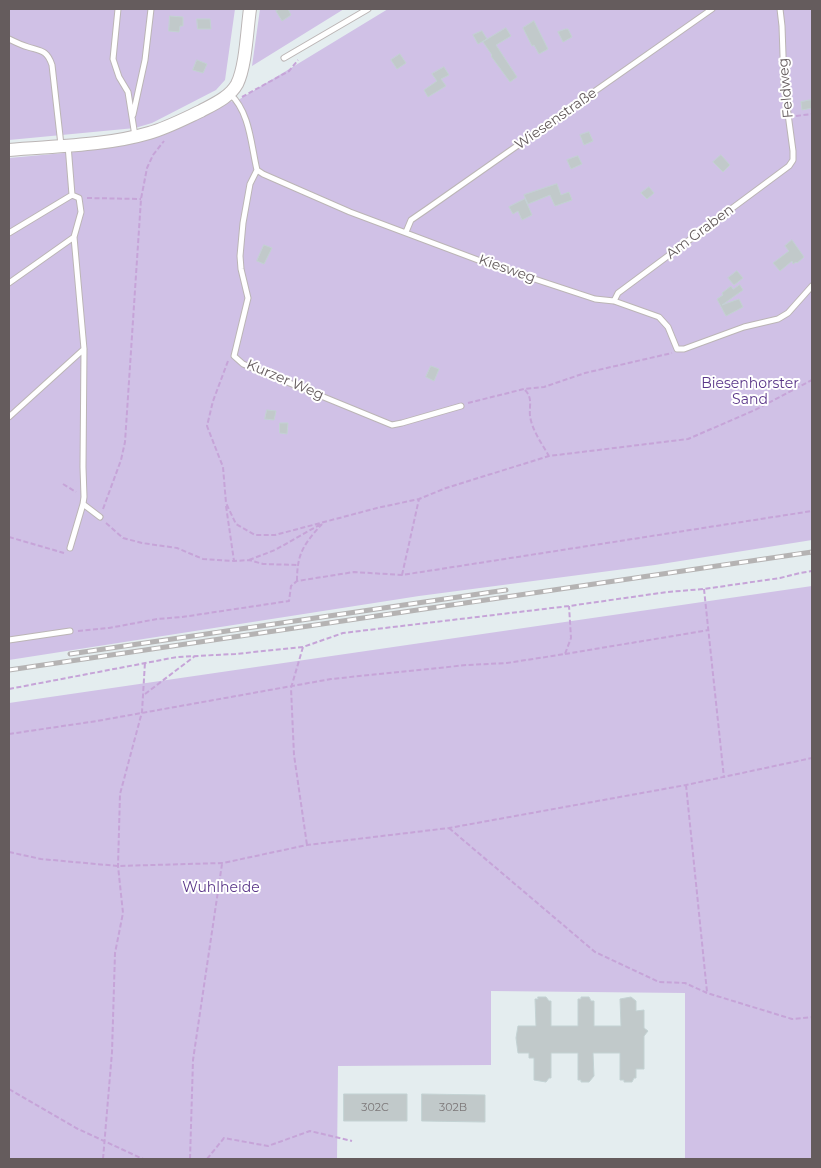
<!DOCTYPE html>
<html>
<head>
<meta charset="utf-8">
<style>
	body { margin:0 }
	#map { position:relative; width:821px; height:1168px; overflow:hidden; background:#e4edef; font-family:Montserrat,sans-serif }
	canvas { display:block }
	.frame { position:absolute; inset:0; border:10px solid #655c5d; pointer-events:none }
</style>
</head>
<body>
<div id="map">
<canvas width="821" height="1168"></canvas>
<div class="frame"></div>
</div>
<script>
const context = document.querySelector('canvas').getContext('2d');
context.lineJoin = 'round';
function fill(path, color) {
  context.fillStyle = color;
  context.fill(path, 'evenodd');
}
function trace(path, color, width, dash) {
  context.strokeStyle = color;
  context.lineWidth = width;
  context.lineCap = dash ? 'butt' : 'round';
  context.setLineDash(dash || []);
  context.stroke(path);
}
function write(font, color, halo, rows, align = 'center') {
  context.font = font + ' Montserrat,sans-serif';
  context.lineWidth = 4;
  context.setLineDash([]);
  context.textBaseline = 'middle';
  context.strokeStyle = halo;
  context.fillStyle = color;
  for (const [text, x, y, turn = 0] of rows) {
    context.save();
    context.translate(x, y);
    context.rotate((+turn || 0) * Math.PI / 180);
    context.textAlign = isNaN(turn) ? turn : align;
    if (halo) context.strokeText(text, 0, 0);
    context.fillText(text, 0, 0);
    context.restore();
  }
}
fill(new Path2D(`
	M 9,9 L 235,9 L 225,80 L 216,90 L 152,123 L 135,128 L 9,140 Z
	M 260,9 L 344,9 L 252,66 Z
	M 388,9 L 812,9 L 812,540 L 655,565 L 419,596 L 9,660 L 9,158 L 75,152 L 76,150 L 119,145 L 229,101 L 235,102 Z
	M 812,586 L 812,1159 L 685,1159 L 685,993 L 491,991 L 491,1065 L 338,1066 L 337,1159 L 9,1159 L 9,703 Z`), '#d0c1e6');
const building = new Path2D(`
	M 280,9 L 288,9 L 291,15 L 282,21 L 276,11 Z
	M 170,16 L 183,17 L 183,26 L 180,26 L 179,32 L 169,31 Z
	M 197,19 L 210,19 L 211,29 L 198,29 Z
	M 534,21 L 548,49 L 539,54 L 534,45 L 532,46 L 523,28 Z
	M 506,28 L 511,36 L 496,45 L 517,77 L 510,82 L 491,56 L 492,55 L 483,42 Z
	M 566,29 L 568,29 L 572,37 L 563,42 L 558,32 Z
	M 482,31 L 487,39 L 478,44 L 473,35 Z
	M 400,54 L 406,63 L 397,69 L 391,60 Z
	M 197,60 L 207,64 L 203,73 L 193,70 Z
	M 444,67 L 449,75 L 441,79 L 446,86 L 428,97 L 424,90 L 437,81 L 432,74 Z
	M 811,100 L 812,108 L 802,110 L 801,102 Z
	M 589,132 L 593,141 L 584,145 L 580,135 Z
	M 721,155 L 730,165 L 723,172 L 713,162 Z
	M 578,156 L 582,164 L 571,169 L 567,160 Z
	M 557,184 L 561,195 L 569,192 L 572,200 L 555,206 L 550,195 L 528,204 L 524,195 Z
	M 649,187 L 654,193 L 647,199 L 641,193 Z
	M 525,199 L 532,215 L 522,220 L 518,211 L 513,214 L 509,207 Z
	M 792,240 L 804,257 L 797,263 L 796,262 L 793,264 L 792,261 L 780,271 L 773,263 L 789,251 L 785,246 Z
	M 264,245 L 272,248 L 264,264 L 257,261 Z
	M 737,271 L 743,278 L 734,285 L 728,278 Z
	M 740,285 L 743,290 L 722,305 L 739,299 L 743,307 L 726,316 L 717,299 L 723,295 L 722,293 L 731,286 L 733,289 Z
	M 431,366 L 439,369 L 434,381 L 426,377 Z
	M 267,410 L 276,411 L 274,420 L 265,419 Z
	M 280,423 L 288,423 L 287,434 L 280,433 Z
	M 538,997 L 546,997 L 549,1001 L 551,1001 L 551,1026 L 578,1026 L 578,999 L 581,999 L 581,997 L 589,997 L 591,1001 L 594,1001 L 594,1026 L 621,1026 L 620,999 L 631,997 L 636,1001 L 636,1011 L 644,1010 L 644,1028 L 648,1031 L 644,1036 L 644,1069 L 636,1069 L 636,1078 L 634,1078 L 632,1082 L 624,1082 L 624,1080 L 620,1080 L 620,1053 L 593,1053 L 594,1076 L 589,1082 L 581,1082 L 581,1080 L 578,1080 L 578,1053 L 551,1053 L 551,1078 L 549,1078 L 546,1082 L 534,1080 L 534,1058 L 529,1058 L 529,1053 L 518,1053 L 516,1038 L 518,1026 L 536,1026 L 535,999 L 538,999 Z
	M 344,1094 L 407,1094 L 407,1121 L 344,1121 Z
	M 422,1094 L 485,1095 L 485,1122 L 422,1121 Z`);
fill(building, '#c1c9ca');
trace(building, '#c3d2d3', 1);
const service = new Path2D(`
	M 118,9 L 113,59 L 119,77 L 128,92 L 135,136
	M 9,39 C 15,42 21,45 28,47 C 41,51 47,50 52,65 L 61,145
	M 284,58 L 368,9
	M 230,94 C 250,112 251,145 257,170 L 263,174 L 350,212 L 486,263 L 595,299 L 614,301 L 659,317 L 668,327 L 677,349 L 684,349 L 744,327 L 778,319 L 788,313 L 812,286
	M 133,115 L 145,60 L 151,9
	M 68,145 L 72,195 L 79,198 L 81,212 L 74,237 L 84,349 L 83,467 L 84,497 L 83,504 L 100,517
	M 257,170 L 250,184 L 243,223 L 240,256 L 241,269 L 248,298 L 234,356 L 243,364 L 392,425 L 402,423 L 461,406
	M 406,232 L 411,220 L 427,209 L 712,9
	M 9,233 L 72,195
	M 9,283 L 74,237
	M 614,301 L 618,293 L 789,166 L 793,160 L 793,151 L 784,84 L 782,26 L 780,9
	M 9,417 L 84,349
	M 70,548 L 83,504
	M 9,640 L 70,631`);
const tertiary = new Path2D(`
	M 9,150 C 54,146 105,146 149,133 C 167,128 184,119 201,111 C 214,104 230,97 237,84 C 246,66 247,29 250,9`);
trace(service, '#bbb5b5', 7);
trace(tertiary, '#bbb5b5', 14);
trace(new Path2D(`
	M 242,97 L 289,71 L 298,60
	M 796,116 L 812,114
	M 87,198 L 141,199
	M 228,361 L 213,401 L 207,426 L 223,467 L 226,503 L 236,524 L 255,535 L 275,535 L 377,508 L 419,499 L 446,488 L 549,456 L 688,439 L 755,410 L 812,380
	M 525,390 C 533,398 529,406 530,416 C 532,430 542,444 549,456
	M 468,403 L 524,389 L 544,387 L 585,373 L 672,353
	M 63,484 L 76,492
	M 226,506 L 234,561
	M 103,509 L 121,460 L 125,442 L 141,199 L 147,168 L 153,155 L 164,141
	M 106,523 L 123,538 L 142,543 L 177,548 L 203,559 L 234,561 L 249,560 L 263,564 L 297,565
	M 9,537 L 64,553
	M 249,560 L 275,550 L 321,524
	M 402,575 L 419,499
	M 297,581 C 297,553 304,544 322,524
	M 704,589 L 724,778
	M 78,631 L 109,628 L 157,619 L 182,617 L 289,601 L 291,586 L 297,581 L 354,572 L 402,575 L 812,511
	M 303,647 L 291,688 L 294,755 L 307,845
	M 565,654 L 709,630
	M 9,689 L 177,657 L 235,654 L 303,647 L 343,633 L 569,606 L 667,592 L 704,589 L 780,578 L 800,573 L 812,571
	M 145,694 L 195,656
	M 9,734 L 97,721 L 331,679 L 467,665 L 507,663 L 565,654 L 571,638 L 569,606
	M 686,785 L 707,992
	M 449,828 L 595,952 L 659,982 L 685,983 L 707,993 L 792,1019 L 812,1017
	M 9,852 L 41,859 L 118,866 L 223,863 L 307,845 L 449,828 L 686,785 L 812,758
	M 9,1089 L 76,1128 L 143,1159
	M 103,1159 L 112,1052 L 115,953 L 123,913 L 118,866 L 120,794 L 142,712 L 145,662
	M 190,1159 L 193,1060 L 222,864
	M 207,1159 L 224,1138 L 268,1146 L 310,1131 L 352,1141`), '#c6a4d8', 2, [5, 2.5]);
trace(service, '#fff', 5);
trace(tertiary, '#fff', 12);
const rail = new Path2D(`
	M 70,654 L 506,590
	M 9,670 L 812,552`);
trace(rail, '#b5b3b3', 5);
trace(rail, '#fff', 3, [9]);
write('11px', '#7c7778', null, [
	["302C",375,1108],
	["302B",453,1108]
]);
write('14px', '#655c5d', '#fff', [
	["Feldweg",786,88,-95],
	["Wiesenstraße",556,119,-35],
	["Am Graben",700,232,-37],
	["Kiesweg",507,269,19],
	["Kurzer Weg",285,380,23]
]);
write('14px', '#5b3789', '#fff', [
	["Biesenhorster",750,384],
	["Sand",750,400],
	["Wuhlheide",221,888]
]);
</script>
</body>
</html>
